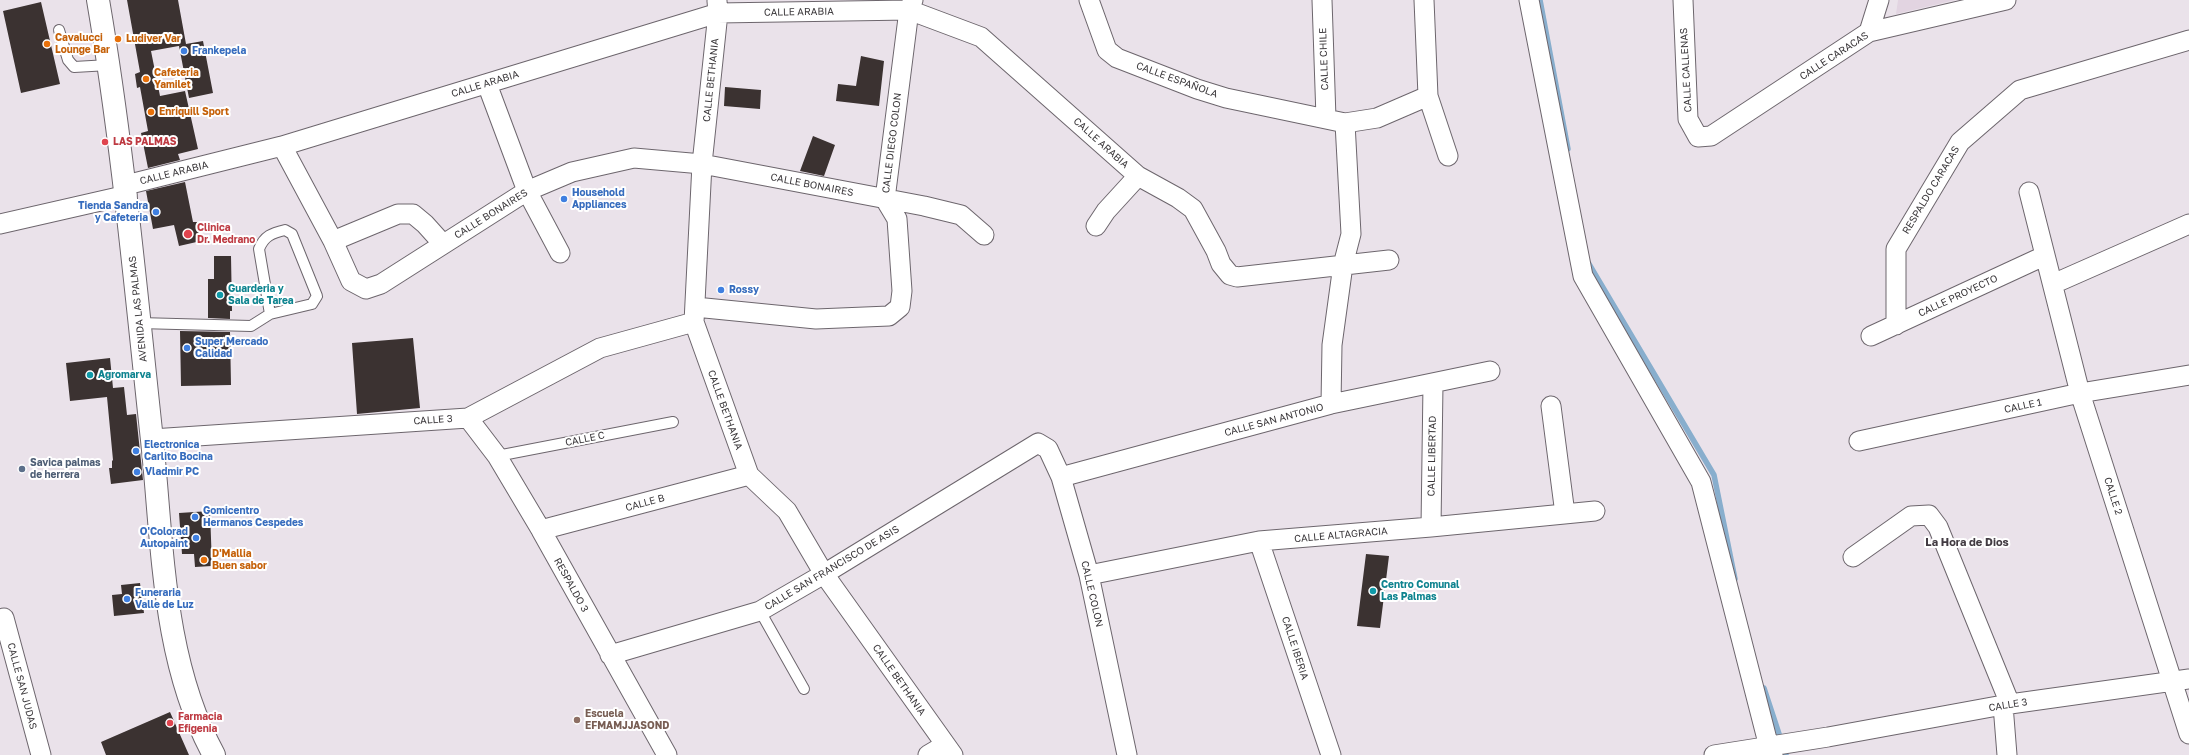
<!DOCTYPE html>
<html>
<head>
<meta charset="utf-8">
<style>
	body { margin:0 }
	canvas { display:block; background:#eae2ea }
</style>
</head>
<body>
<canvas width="2189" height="755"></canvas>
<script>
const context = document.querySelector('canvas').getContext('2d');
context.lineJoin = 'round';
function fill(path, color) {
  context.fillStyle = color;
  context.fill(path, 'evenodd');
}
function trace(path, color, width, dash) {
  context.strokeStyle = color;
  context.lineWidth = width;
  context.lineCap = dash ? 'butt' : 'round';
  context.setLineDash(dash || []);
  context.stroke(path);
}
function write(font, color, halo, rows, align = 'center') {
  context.font = font + ' "Golos Text",sans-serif';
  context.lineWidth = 4;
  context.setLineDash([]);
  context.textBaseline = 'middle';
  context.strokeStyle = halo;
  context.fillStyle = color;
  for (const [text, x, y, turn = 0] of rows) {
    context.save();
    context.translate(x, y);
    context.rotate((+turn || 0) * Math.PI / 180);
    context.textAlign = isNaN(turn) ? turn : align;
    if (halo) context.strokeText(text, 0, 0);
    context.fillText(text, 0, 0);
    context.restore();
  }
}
fill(new Path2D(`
	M 1898,0 L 1955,0 L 1896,14 Z`), '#e2d4e1');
trace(new Path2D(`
	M 1540,0 L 1568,149
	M 1589,264 L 1714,475 L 1735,579
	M 1764,688 L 1786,755`), '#88aecd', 5.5);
fill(new Path2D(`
	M 127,0 L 178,0 L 186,44 L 203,41 L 213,93 L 189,98 L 179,46 L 184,45 L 151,51 L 160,96 L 185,91 L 198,149 L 178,154 L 180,160 L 148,168 L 141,133 L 148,131 L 140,87 L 137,88 L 135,74 L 140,72 Z
	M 41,2 L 60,84 L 21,93 L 3,11 Z
	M 861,56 L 884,61 L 879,106 L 836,101 L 838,84 L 856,86 Z
	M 725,87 L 761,90 L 760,109 L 724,106 Z
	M 813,136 L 835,145 L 824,176 L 800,171 Z
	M 185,182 L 193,222 L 197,222 L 201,241 L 179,246 L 174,225 L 153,229 L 146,191 Z
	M 214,256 L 231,256 L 232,311 L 230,311 L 230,319 L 208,318 L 208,279 L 214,279 Z
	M 180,331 L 230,332 L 231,385 L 181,386 Z
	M 413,338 L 420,408 L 357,414 L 352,343 Z
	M 110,358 L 113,388 L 124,387 L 127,415 L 136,414 L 143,480 L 111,484 L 109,468 L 112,468 L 112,461 L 113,460 L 107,397 L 70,401 L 66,363 Z
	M 210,511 L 212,566 L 195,567 L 194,554 L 182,554 L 179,513 Z
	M 1366,554 L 1389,556 L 1380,628 L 1357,626 Z
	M 140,583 L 144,613 L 114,616 L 112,595 L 122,594 L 121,585 Z
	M 170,712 L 189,755 L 106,755 L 101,742 Z`), '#3b3231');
const service = new Path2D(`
	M 59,30 L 68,60 L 74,67 L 109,65
	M 139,323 L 251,326 L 270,314 L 312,304 L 317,296 L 292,234 L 285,230 C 272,233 264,236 259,249 L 270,314
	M 497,456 L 673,422
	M 760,611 L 804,689`);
const minor = new Path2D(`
	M 1089,0 L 1107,50 L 1117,58 L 1197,89 L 1226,98 L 1345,123 L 1377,118 L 1428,96
	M 1322,0 L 1326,118
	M 1424,0 L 1428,96 L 1448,156
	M 1529,0 L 1583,276 L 1701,482 L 1769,747 L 1773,755
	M 1683,0 L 1688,119 L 1698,137 L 1711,136 L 1869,32 L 2006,0
	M 717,1 L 718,13 L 702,164 L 694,322 L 749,475 L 787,511 L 824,574 L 953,755
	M 1869,32 L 1879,0
	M 487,84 L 527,191 L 560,253
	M 282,146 L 333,241 L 351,281 L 366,289 L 381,284 L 527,191 L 572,172 L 634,158 L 702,164 L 924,206 L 961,215 L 984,235
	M 126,185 L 282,146 L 718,13 L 909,10 L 981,37 L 1138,176 L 1178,198 L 1193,209 L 1216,251 L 1221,264 L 1230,275 L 1237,277 L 1389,260
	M 2029,192 L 2080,393 L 2189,734
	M 0,224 L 127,195
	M 1096,226 L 1106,211 L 1138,176
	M 333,241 L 398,214 L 413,214 L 425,224 L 443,244
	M 2053,284 L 2189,224
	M 695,307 L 816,319 L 889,316 L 900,307 L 902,291 L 897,219 L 885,199 L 909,10 L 913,0
	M 1896,325 L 1896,249 L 1960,142 L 2020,90 L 2189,40
	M 1871,336 L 2044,256
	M 1331,404 L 1332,345 L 1343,265 L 1351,234 L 1345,123
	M 1551,406 L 1565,514
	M 468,418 L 497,456 L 541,530 L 667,755
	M 152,439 L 468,418 L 600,348 L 694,322
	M 1859,441 L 2080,393 L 2189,375
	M 1061,477 L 1331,404 L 1490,371
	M 1431,527 L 1433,384
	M 541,530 L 749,475
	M 1259,541 L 1331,755
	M 1853,557 L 1911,516 L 1929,515 L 1938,527 L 2010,704
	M 1089,575 L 1259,541 L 1431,527 L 1595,511
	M 4,618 L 41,755
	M 610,655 L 760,611 L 824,574 L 1038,443 L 1048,449 L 1061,477 L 1089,575 L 1127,755
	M 2003,705 L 2007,755
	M 928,755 L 945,745
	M 1714,755 L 1828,737 L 2003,705 L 2189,679`);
const tertiary = new Path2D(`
	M 98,0 C 123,146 136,293 152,440 C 163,545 162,660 214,755`);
trace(service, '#6d666d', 12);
trace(minor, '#6d666d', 21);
trace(tertiary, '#6d666d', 24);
trace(service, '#fff', 10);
trace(minor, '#fff', 19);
trace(tertiary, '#fff', 22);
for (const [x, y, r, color] of [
	[118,39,4,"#e8710a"],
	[47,44,4,"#e8710a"],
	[184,51,4,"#3f7fe0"],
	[146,79,4,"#e8710a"],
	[151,112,4,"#e8710a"],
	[105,142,4,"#e0444e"],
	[564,199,4,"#3f7fe0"],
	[156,212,4,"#3f7fe0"],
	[188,234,5,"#e0444e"],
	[721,290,4,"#3f7fe0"],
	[220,295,4,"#0f9aa8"],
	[187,348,4,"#3f7fe0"],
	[90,375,4,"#0f9aa8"],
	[136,451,4,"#3f7fe0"],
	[22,469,4,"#5c6f8a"],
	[137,472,4,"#3f7fe0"],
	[195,517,4,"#3f7fe0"],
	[196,538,4,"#3f7fe0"],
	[204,560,4,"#e8710a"],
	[1373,591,4,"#0f9aa8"],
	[127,599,4,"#3f7fe0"],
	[577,720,4,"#8d6e63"],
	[170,723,4,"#e0444e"]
]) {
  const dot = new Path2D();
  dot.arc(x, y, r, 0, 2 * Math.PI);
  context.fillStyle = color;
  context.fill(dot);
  trace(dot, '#fff', 1.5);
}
write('10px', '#3b383b', '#fff', [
	["CALLE ARABIA",799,12,-1],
	["CALLE CARACAS",1834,56,-33],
	["CALLE CHILE",1324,59,-92],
	["CALLE CALLENAS",1686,70,-93],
	["CALLE BETHANIA",711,80,-84],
	["CALLE ESPAÑOLA",1177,80,20],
	["CALLE ARABIA",485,84,-17],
	["CALLE DIEGO COLON",892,143,-83],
	["CALLE ARABIA",1101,143,42],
	["CALLE ARABIA",174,173,-14],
	["CALLE BONAIRES",812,185,11],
	["RESPALDO CARACAS",1931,190,-59],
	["CALLE BONAIRES",491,214,-32],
	["CALLE PROYECTO",1958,296,-25],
	["AVENIDA LAS PALMAS",138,309,-96],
	["CALLE 1",2023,406,-12],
	["CALLE BETHANIA",725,410,70],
	["CALLE 3",433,420,-4],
	["CALLE SAN ANTONIO",1274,420,-15],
	["CALLE C",585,439,-11],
	["CALLE LIBERTAD",1432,456,-89],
	["CALLE 2",2113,496,72],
	["CALLE B",645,503,-15],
	["CALLE ALTAGRACIA",1341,535,-5],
	["CALLE SAN FRANCISCO DE ASIS",832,568,-31],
	["RESPALDO 3",571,585,61],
	["CALLE COLON",1092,594,77],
	["CALLE IBERIA",1295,648,72],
	["CALLE BETHANIA",899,680,55],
	["CALLE SAN JUDAS",22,686,75],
	["CALLE 3",2008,705,-9]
]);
write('bold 10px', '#c56008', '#fff', [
	["Cavalucci",55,38],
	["Lounge Bar",55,50],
	["Ludiver Var",126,39],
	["Cafeteria",154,73],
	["Yamilet",154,85],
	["Enriquill Sport",159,112],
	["D'Mallia",212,554],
	["Buen sabor",212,566]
], 'left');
write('bold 10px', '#366cbe', '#fff', [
	["Frankepela",192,51],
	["Household",572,193],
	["Appliances",572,205],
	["Tienda Sandra",148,206,"right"],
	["y Cafeteria",148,218,"right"],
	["Rossy",729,290],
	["Super Mercado",195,342],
	["Calidad",195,354],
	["Electronica",144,445],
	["Carlito Bocina",144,457],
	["Vladmir PC",145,472],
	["Gomicentro",203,511],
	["Hermanos Cespedes",203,523],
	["O'Colorad",188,532,"right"],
	["Autopaint",188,544,"right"],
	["Funeraria",135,593],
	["Valle de Luz",135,605]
], 'left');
write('bold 10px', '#be3a42', '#fff', [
	["LAS PALMAS",113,142],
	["Clinica",197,228],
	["Dr. Medrano",197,240],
	["Farmacia",178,717],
	["Efigenia",178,729]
], 'left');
write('bold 10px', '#0d838f', '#fff', [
	["Guarderia y",228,289],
	["Sala de Tarea",228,301],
	["Agromarva",98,375],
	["Centro Comunal",1381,585],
	["Las Palmas",1381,597]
], 'left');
write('bold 10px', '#4e5e75', '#fff', [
	["Savica palmas",30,463],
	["de herrera",30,475]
], 'left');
write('bold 10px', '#785e54', '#fff', [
	["Escuela",585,714],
	["EFMAMJJASOND",585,726]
], 'left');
write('bold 11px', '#423b42', '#fff', [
	["La Hora de Dios",1967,543]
]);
</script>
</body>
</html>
